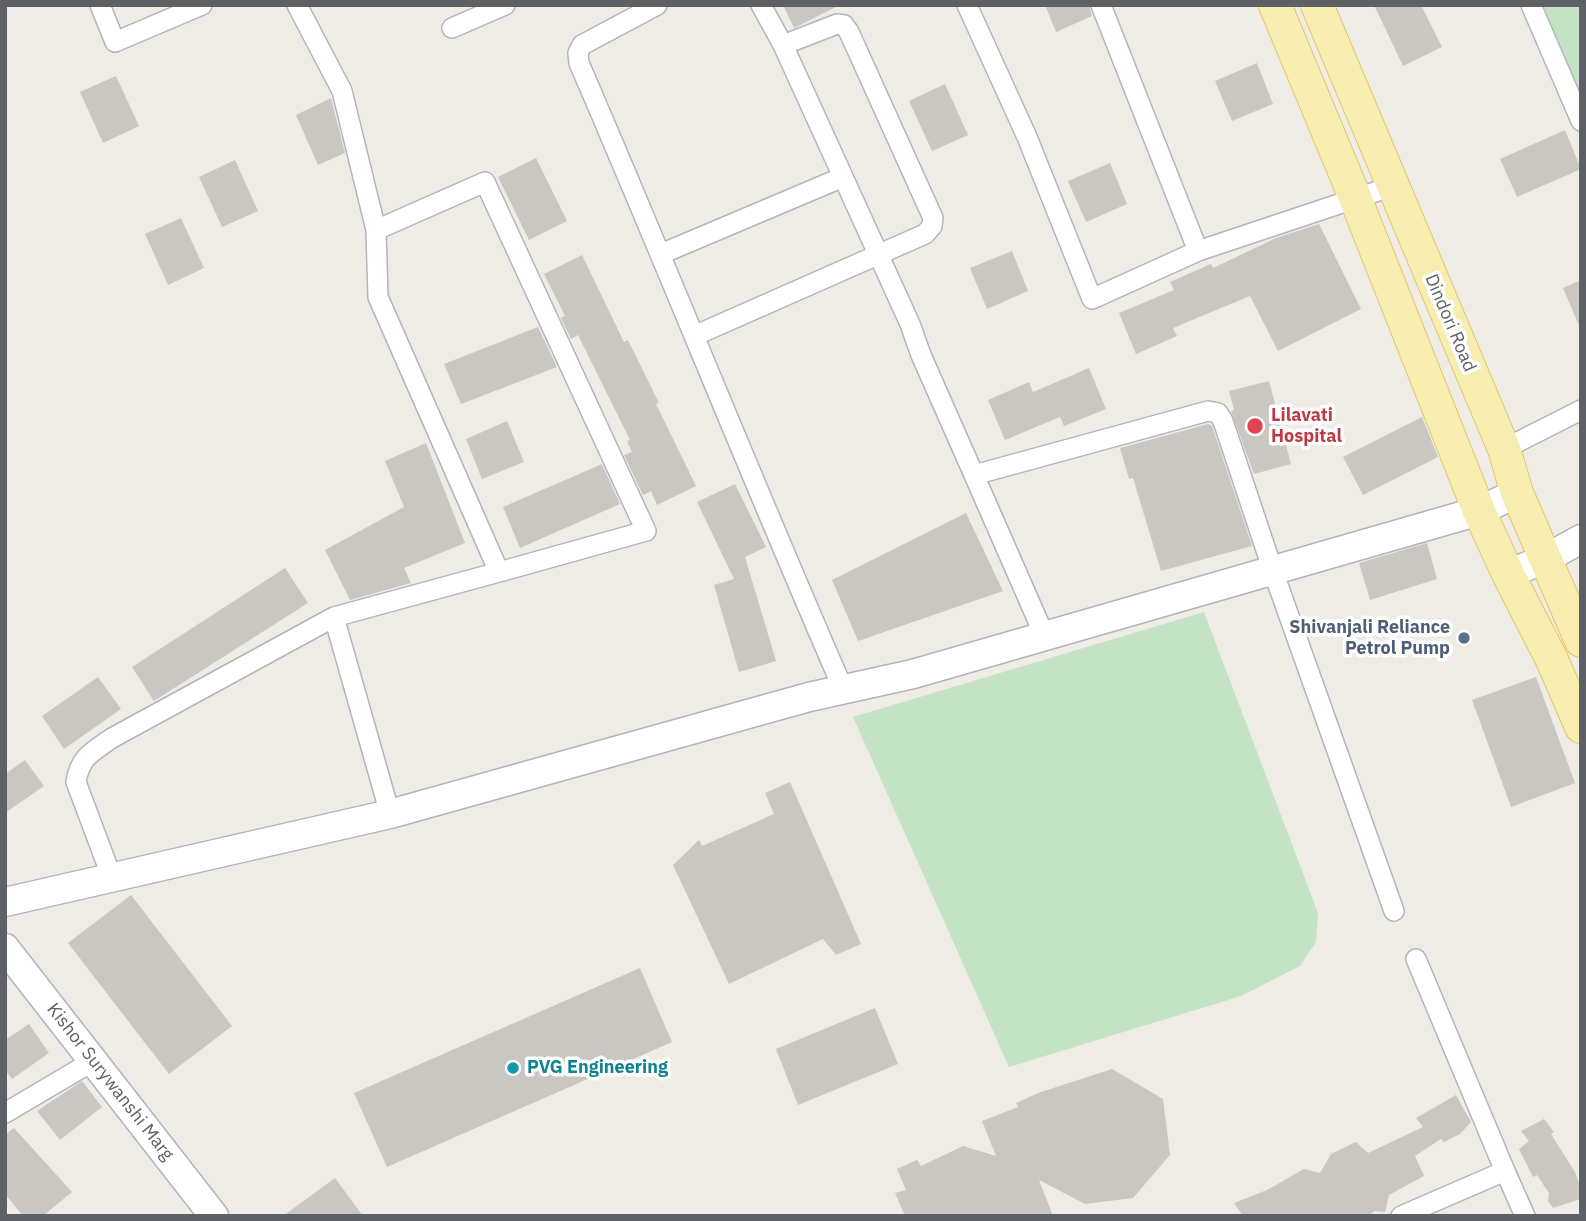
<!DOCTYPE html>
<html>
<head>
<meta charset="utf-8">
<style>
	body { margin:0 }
	#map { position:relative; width:1586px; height:1221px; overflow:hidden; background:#eeece5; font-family:"IBM Plex Sans",sans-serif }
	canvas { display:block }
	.frame { position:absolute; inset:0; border:7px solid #5d6064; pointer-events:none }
</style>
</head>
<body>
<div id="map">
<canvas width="1586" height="1221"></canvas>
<div class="frame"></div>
</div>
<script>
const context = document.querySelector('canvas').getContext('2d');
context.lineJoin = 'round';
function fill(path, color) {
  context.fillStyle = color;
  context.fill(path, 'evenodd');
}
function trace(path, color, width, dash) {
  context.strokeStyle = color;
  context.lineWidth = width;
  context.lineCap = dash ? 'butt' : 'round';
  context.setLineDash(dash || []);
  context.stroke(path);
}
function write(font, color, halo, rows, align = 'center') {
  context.font = font + ' "IBM Plex Sans",sans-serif';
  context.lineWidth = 7;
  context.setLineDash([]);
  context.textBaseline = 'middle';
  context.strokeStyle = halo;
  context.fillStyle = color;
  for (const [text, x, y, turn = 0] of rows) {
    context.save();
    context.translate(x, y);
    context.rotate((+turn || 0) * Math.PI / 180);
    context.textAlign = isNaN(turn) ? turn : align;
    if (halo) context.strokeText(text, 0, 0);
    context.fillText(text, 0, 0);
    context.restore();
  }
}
fill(new Path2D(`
	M 1538,5 L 1581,5 L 1581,105 Z
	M 1204,612 L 1318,913 L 1316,942 L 1300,966 L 1241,996 L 1009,1067 L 853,717 Z`), '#c4e3c4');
fill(new Path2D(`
	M 783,5 L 840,5 L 794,28 Z
	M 1045,5 L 1089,5 L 1092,16 L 1056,32 Z
	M 1374,5 L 1421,5 L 1442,47 L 1403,66 Z
	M 1257,63 L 1273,104 L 1232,121 L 1215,81 Z
	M 116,76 L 139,126 L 103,143 L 80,92 Z
	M 945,84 L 968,135 L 932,151 L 909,101 Z
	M 331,98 L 345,153 L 318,165 L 296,115 Z
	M 1565,130 L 1581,169 L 1517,197 L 1500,159 Z
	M 536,158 L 567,221 L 529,240 L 498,177 Z
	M 235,160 L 258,211 L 222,227 L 199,177 Z
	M 1110,163 L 1127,204 L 1086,222 L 1068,181 Z
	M 181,218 L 204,268 L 168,285 L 145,234 Z
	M 1319,224 L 1361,309 L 1278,351 L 1250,296 L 1173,328 L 1177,336 L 1136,354 L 1119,313 L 1174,290 L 1170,282 L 1211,264 L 1213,268 L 1276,238 Z
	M 1012,251 L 1028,291 L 987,309 L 970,268 Z
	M 582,255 L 624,342 L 628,340 L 659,403 L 656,404 L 696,486 L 657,505 L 651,491 L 643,495 L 624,455 L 632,452 L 627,441 L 630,440 L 578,335 L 571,339 L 561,318 L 565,316 L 544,274 Z
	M 1581,280 L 1581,330 L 1563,288 Z
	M 538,327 L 557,367 L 461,404 L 444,364 Z
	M 1089,368 L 1106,409 L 1064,426 L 1060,417 L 1005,440 L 988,400 L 1029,382 L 1033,392 Z
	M 1269,381 L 1291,464 L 1254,474 L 1231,411 L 1234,410 L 1229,391 Z
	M 1422,417 L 1438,457 L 1363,495 L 1343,457 Z
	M 507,421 L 524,462 L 482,479 L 466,439 Z
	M 1208,424 L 1212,426 L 1252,546 L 1161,571 L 1133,478 L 1129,479 L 1120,448 Z
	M 426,443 L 465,543 L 404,568 L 411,583 L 350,600 L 325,550 L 404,507 L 385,461 Z
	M 602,464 L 620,504 L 520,548 L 503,507 Z
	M 735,484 L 766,547 L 745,557 L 776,661 L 739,672 L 714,585 L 734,579 L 697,502 Z
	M 966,513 L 1003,591 L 858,641 L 832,580 Z
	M 1427,543 L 1437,579 L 1370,600 L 1359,563 Z
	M 285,568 L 308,603 L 154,701 L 132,667 Z
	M 98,677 L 121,709 L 64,749 L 42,716 Z
	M 1536,677 L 1575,783 L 1511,807 L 1472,700 Z
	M 25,760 L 44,786 L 5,813 L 5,774 Z
	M 790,782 L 861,944 L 836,955 L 823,939 L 729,984 L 673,865 L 699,840 L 702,846 L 774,814 L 765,793 Z
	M 131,895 L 232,1026 L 169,1074 L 68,943 Z
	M 640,968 L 672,1042 L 387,1167 L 354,1093 Z
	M 875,1008 L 898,1064 L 798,1105 L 776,1049 Z
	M 29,1024 L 49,1053 L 12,1079 L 5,1070 L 5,1040 Z
	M 1112,1069 L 1163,1099 L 1170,1155 L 1133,1198 L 1085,1204 L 1039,1180 L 1053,1216 L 905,1216 L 895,1193 L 906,1190 L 897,1169 L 917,1160 L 921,1166 L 963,1146 L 996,1156 L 982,1121 L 1018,1107 L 1016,1103 L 1038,1093 Z
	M 82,1081 L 102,1107 L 60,1140 L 37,1111 Z
	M 1456,1095 L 1471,1122 L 1460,1134 L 1444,1142 L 1441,1139 L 1415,1156 L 1424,1176 L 1389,1195 L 1385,1212 L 1375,1211 L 1367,1216 L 1243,1216 L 1234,1203 L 1267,1190 L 1304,1169 L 1320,1173 L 1331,1154 L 1356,1142 L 1368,1153 L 1423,1127 L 1416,1118 Z
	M 1544,1119 L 1554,1132 L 1551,1134 L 1575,1172 L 1581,1188 L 1581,1199 L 1553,1208 L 1548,1201 L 1549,1193 L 1537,1175 L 1533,1177 L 1519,1149 L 1529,1141 L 1521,1131 Z
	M 14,1128 L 72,1192 L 43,1216 L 23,1216 L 5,1194 L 5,1135 Z
	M 335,1178 L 363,1216 L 283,1216 Z`), '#cac7c2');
const street = new Path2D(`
	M 100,5 L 115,42 L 202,5
	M 297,5 L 342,91 L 376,230 L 378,297 L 499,572 L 646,531 L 485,182 L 376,230
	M 657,5 L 582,45 L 578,53 L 579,63 C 669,271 753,483 844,691
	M 761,5 L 783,45 L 910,324 L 921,355 L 974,475 L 1208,411 L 1218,413 L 1223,421 L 1273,571 L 1394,911
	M 967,5 L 1027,137 L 1092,299 L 1198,251 L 1393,186
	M 1101,5 L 1198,251
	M 1531,5 L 1581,121
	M 452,28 L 505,5
	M 661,254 L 843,177
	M 694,336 L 925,234 L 932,226 L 933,218 L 849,32 L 844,25 L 837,24 L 783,45
	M 1504,449 L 1581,410
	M 974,475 L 1045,637
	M 390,814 L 334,617 L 499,572
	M 112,878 L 76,782 C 80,757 92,752 112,738 L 334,617
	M 1416,959 L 1505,1171
	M 5,1113 L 93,1061
	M 1401,1216 L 1505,1171 L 1525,1216`);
const secondary = new Path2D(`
	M 1508,574 L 1545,559 L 1581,539
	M 5,902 L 390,814 L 809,697 L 913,674 L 1479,511 L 1517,493
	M 5,948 L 214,1216`);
const primary = new Path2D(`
	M 1275,5 L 1356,200 L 1479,511 L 1508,574 L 1552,660 L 1581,727
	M 1317,5 L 1504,449 L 1517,493 L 1581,641`);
trace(street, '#b2b5b9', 22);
trace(secondary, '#b2b4b9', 31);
trace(primary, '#e6c366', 34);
trace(street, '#fff', 19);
trace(secondary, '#fff', 28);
trace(primary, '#f8edb0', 32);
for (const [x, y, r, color] of [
	[1255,426,9,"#e0444e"],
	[1464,638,7,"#5c6f8a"],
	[513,1068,7,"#0f9aa8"]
]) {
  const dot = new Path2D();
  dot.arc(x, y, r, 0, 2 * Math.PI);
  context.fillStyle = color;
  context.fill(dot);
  trace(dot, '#fff', 2.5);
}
write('18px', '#5d6064', '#fff', [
	["Dindori Road",1450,323,67],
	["Kishor Surywanshi Marg",110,1082,52]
]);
write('bold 18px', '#be3a42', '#fff', [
	["Lilavati",1271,416],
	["Hospital",1271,437]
], 'left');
write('bold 18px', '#4e5e75', '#fff', [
	["Shivanjali Reliance",1450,628],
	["Petrol Pump",1450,649]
], 'right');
write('bold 18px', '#0d838f', '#fff', [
	["PVG Engineering",527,1068]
], 'left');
</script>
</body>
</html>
